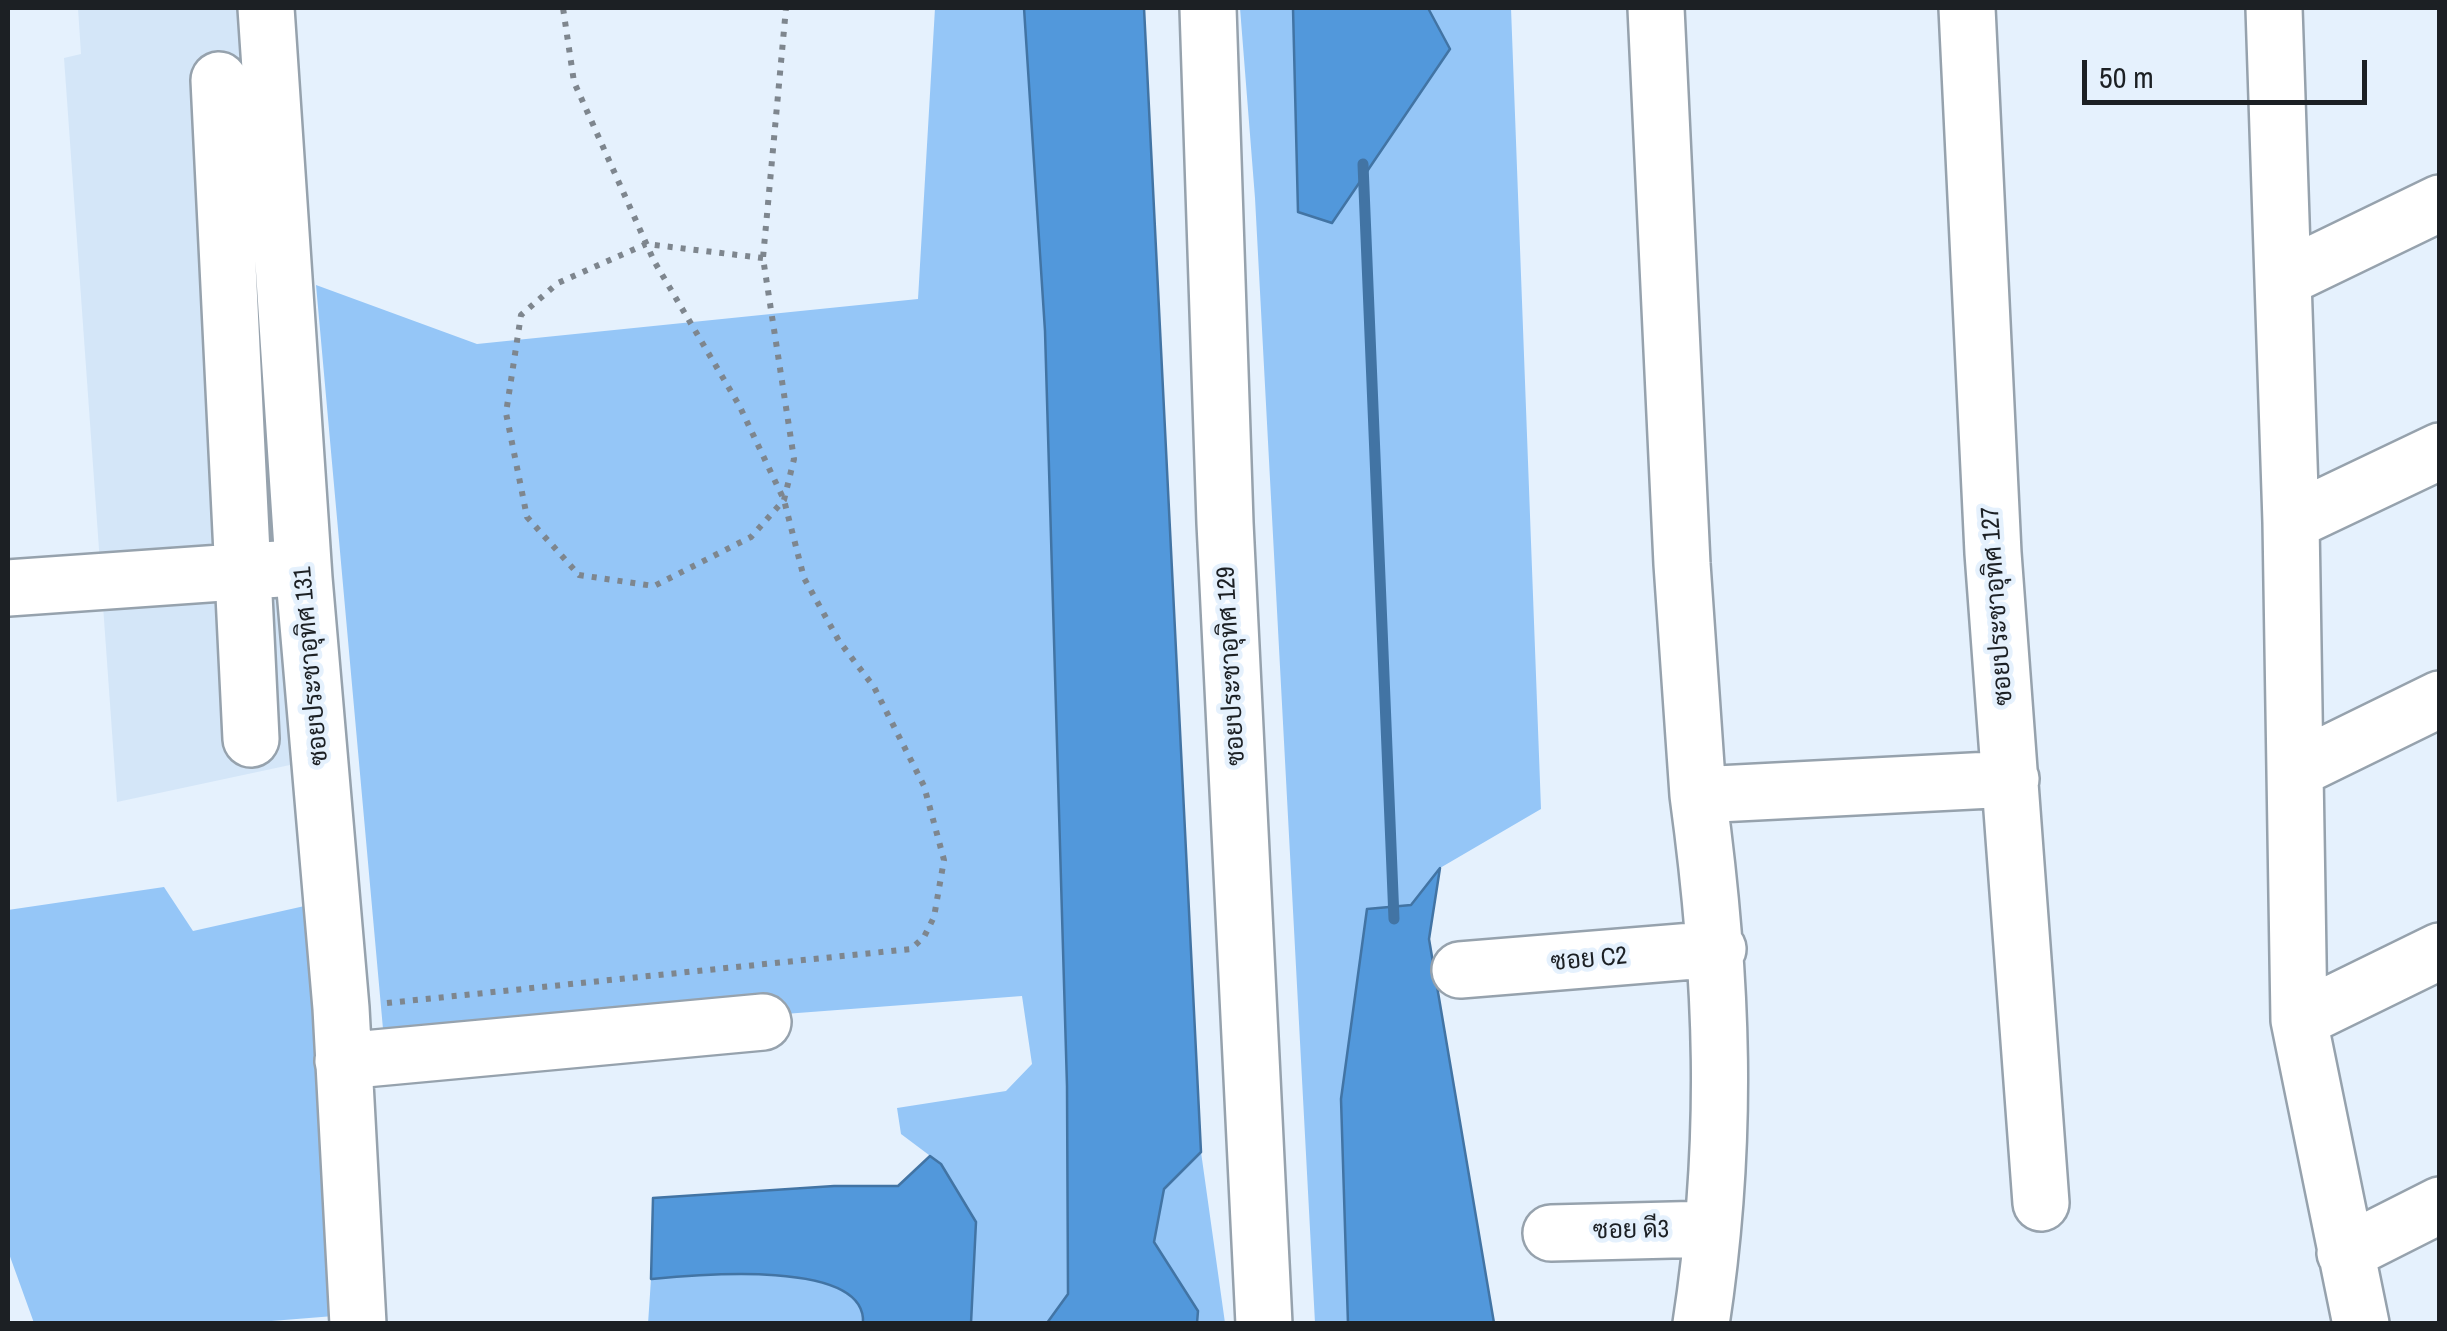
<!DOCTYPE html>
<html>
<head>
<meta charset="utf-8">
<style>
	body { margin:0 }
	#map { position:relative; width:2447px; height:1331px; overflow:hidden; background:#e5f1fd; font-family:"Archivo Narrow",sans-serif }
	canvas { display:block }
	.frame { position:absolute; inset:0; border:10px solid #1c2024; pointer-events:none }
	.scale { position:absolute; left:2082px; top:60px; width:285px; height:45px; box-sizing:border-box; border:5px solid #1c2024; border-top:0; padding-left:12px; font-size:30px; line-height:35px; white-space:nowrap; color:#1c2024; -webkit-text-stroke:8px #e5f1fd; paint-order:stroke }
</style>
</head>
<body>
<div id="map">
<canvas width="2447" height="1331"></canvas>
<div class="frame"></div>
<div class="scale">50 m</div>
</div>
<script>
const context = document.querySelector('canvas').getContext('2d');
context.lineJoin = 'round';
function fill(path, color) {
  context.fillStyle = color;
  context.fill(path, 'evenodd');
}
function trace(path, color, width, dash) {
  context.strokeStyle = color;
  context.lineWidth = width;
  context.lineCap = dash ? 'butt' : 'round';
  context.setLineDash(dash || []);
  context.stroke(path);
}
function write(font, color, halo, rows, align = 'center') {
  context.font = font + ' "Archivo Narrow",Sarabun,sans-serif';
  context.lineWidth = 9;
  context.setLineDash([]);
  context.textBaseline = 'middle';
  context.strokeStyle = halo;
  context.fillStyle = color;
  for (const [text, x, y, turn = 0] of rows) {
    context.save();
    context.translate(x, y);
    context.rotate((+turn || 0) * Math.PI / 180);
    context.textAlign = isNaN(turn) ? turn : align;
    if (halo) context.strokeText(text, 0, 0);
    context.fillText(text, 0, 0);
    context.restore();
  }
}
fill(new Path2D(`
	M 78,8 L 248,8 L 290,765 L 117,802 L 64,58 L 81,54 Z`), '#d4e6f8');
fill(new Path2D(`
	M 935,8 L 1024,8 L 1045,331 L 1067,1086 L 1068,1295 L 1047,1323 L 971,1323 L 976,1222 L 941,1164 L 901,1134 L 897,1108 L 1006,1091 L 1032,1064 L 1022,996 L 402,1043 L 384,1040 L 316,285 L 477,344 L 918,299 Z
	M 1240,8 L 1293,8 L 1297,62 L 1450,50 L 1428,8 L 1511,8 L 1541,809 L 1440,868 L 1411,905 L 1341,1099 L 1348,1323 L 1315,1323 L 1255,198 Z
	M 164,887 L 193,931 L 309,905 L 334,1316 L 234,1324 L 34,1323 L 8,1251 L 8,910 Z
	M 1201,1152 L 1225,1323 L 1197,1323 L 1198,1311 L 1154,1242 L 1164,1189 Z
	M 705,1273 C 743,1275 866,1266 863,1324 L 648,1324 L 651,1279 Z`), '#95c6f7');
const water = new Path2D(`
	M 1024,8 L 1144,8 L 1201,1152 L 1164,1189 L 1154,1242 L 1198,1311 L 1197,1323 L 1047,1323 L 1068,1294 L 1067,1086 L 1045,331 Z
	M 1293,8 L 1428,8 L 1450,49 L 1332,223 L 1298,212 Z
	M 1440,868 L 1429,939 L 1494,1323 L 1348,1324 L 1341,1099 L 1367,909 L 1411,905 Z
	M 930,1156 L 941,1164 L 976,1222 L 971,1323 L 863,1323 C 867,1258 693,1275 651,1279 L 653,1198 L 834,1186 L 898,1186 Z`);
fill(water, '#5298db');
trace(water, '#4274a4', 2.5);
trace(new Path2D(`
	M 1363,164 L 1394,919`), '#4274a4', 11);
const minor = new Path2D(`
	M 266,8 L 304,578 L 341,1008 L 358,1324
	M 1208,8 L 1225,523 L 1264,1324
	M 1656,8 L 1682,564 L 1698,795
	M 1967,8 L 1993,553 L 2041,1203
	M 2274,8 L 2291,522 L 2299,1020 L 2361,1324
	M 219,80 L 251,739
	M 2285,278 L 2440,203
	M 2291,522 L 2440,451
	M 8,588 L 279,569
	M 2295,770 L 2440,699
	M 1460,970 L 1718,949
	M 2299,1020 L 2440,951
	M 343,1061 L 763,1022
	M 1551,1233 L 1712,1229
	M 2345,1253 L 2440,1205
	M 1701,1324 C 1729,1140 1723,978 1698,795 L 2011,779`);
trace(minor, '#96a2ad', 60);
trace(new Path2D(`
	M 763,258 L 646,244 L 558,283 L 521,315 L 506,413 L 527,517 L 579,575 L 654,586 L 751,537 L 784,500 L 794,459 L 763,258 L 786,8
	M 387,1003 L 911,949 L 924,937 L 934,917 L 944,860 L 924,786 L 874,687 L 839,641 L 804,578 L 784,500 L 739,405 L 654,261 L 574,82 L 563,8`), '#7e868e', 6, [5, 8]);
trace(minor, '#fff', 55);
write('25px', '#1c2024', '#e5f1fd', [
	["ซอยประชาอุทิศ 127",1998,606,-94],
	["ซอยประชาอุทิศ 131",312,666,-95],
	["ซอยประชาอุทิศ 129",1232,666,-93],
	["ซอย C2",1589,960,-5],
	["ซอย ดี3",1631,1231,-1]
]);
</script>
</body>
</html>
